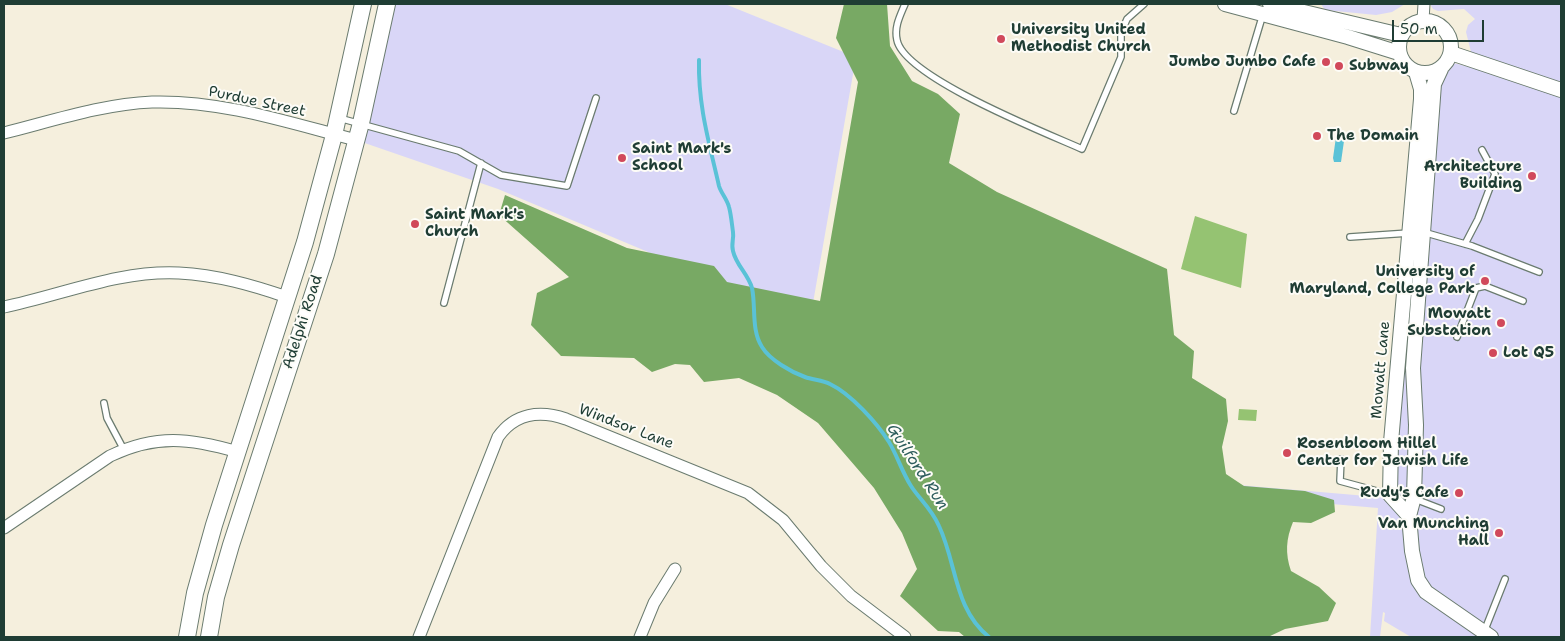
<!DOCTYPE html>
<html>
<head>
<meta charset="utf-8">
<style>
	body { margin:0 }
	#map { position:relative; width:1565px; height:641px; overflow:hidden; background:#f5efdd; font-family:"Shantell Sans",sans-serif }
	canvas { display:block }
	.frame { position:absolute; inset:0; border:5px solid #1f3d34; pointer-events:none }
	.scale { position:absolute; left:1392px; top:20px; width:92px; height:22px; box-sizing:border-box; border:2px solid #1f3d34; border-top:0; padding-left:6px; font-size:15px; line-height:18px; white-space:nowrap; color:#1f3d34; -webkit-text-stroke:4px #fdfcf7; paint-order:stroke }
</style>
</head>
<body>
<div id="map">
<canvas width="1565" height="641"></canvas>
<div class="frame"></div>
<div class="scale">50 m</div>
</div>
<script>
const context = document.querySelector('canvas').getContext('2d');
context.lineJoin = 'round';
function fill(path, color) {
  context.fillStyle = color;
  context.fill(path, 'evenodd');
}
function trace(path, color, width, dash) {
  context.strokeStyle = color;
  context.lineWidth = width;
  context.lineCap = dash ? 'butt' : 'round';
  context.setLineDash(dash || []);
  context.stroke(path);
}
function write(font, color, halo, rows, align = 'center') {
  context.font = font + ' "Shantell Sans",sans-serif';
  context.lineWidth = 4;
  context.setLineDash([]);
  context.textBaseline = 'middle';
  context.strokeStyle = halo;
  context.fillStyle = color;
  for (const [text, x, y, turn = 0] of rows) {
    context.save();
    context.translate(x, y);
    context.rotate((+turn || 0) * Math.PI / 180);
    context.textAlign = isNaN(turn) ? turn : align;
    if (halo) context.strokeText(text, 0, 0);
    context.fillText(text, 0, 0);
    context.restore();
  }
}
fill(new Path2D(`
	M 387,4 L 725,4 L 856,57 L 810,320 L 498,189 L 356,140 Z
	M 1321,4 L 1405,4 L 1392,12 L 1376,15 L 1325,10 Z
	M 1430,4 L 1561,4 L 1561,637 L 1411,637 L 1384,621 L 1385,613 L 1383,612 L 1380,637 L 1370,637 L 1378,508 L 1216,494 L 1215,483 L 1390,498 L 1423,117 L 1444,63 L 1446,61 L 1477,69 L 1482,59 L 1471,52 L 1466,32 L 1468,25 L 1475,19 L 1464,9 L 1438,11 L 1433,9 Z`), '#d9d6f7');
fill(new Path2D(`
	M 1195,216 L 1247,234 L 1241,288 L 1181,269 Z
	M 1239,409 L 1257,410 L 1256,421 L 1238,420 Z`), '#95c372');
fill(new Path2D(`
	M 844,4 L 887,4 L 890,46 L 912,81 L 938,94 L 960,114 L 949,163 L 997,192 L 1167,269 L 1174,335 L 1194,351 L 1192,378 L 1226,399 L 1228,421 L 1222,447 L 1226,474 L 1244,486 L 1305,491 L 1334,500 L 1335,512 L 1311,523 L 1293,522 C 1286,539 1285,553 1291,571 L 1319,587 L 1336,603 L 1328,621 L 1285,629 L 1268,637 L 965,637 L 959,632 L 938,631 L 900,596 L 917,569 L 902,533 L 874,488 L 818,423 L 777,395 L 739,378 L 704,382 L 690,365 L 675,364 L 652,372 L 634,358 L 561,356 L 531,325 L 537,293 L 569,277 L 499,215 L 505,195 L 627,248 L 714,266 L 727,282 L 820,301 L 858,82 L 836,38 Z`), '#78a964');
fill(new Path2D(`
	M 1337,130 L 1344,131 L 1345,134 L 1341,162 L 1334,162 L 1333,158 Z`), '#5ac2d7');
trace(new Path2D(`
	M 699,60 C 698,106 709,142 719,186 C 721,193 727,199 729,207 C 731,214 732,225 733,232 C 734,239 731,244 733,251 C 736,265 748,274 752,288 C 756,307 751,330 762,347 C 770,360 791,372 805,377 C 813,380 823,380 830,384 C 851,394 877,423 889,442 C 897,455 902,472 911,486 C 920,500 931,508 939,526 C 957,564 954,609 989,637`), '#5ac2d7', 4);
const service = new Path2D(`
	M 905,4 C 900,16 894,27 897,40 C 904,77 1046,133 1082,149 L 1121,57 L 1121,33 L 1127,19 L 1144,4
	M 1234,111 L 1263,14
	M 339,118 L 459,151 L 501,175 L 567,186 L 596,98
	M 1423,232 L 1472,246 L 1539,272
	M 1350,237 L 1409,233
	M 1465,244 L 1478,219 L 1495,174 L 1482,150
	M 444,303 L 481,163
	M 1457,337 L 1476,288 L 1485,286 L 1523,301
	M 104,403 L 107,418 L 124,450
	M 1341,459 L 1340,481 L 1388,494
	M 1415,499 L 1441,509
	M 1484,632 L 1505,579`);
const minor = new Path2D(`
	M 1423,20 L 1424,4
	M 4,133 C 52,121 103,104 152,102 C 222,100 290,123 356,140
	M 4,307 C 62,295 119,270 179,273 C 217,275 252,285 287,297
	M 4,528 L 110,456 C 156,434 190,438 238,452
	M 419,637 L 498,437 C 515,413 540,410 566,419 L 748,493 L 783,520 L 821,566 L 851,596 L 905,637
	M 640,637 L 654,603 L 675,569`);
const tertiary = new Path2D(`
	M 1225,4 L 1348,37 L 1399,53
	M 1270,4 L 1401,35
	M1399 47a26 26 0 1 1 52 0a26 26 0 1 1-52 0Z
	M 1451,53 L 1561,90
	M 1441,69 L 1434,84 L 1413,368 L 1416,425 L 1414,497 L 1409,516 L 1412,551 L 1418,580 L 1426,592 L 1491,637
	M 1409,516 L 1390,495 L 1391,442 L 1421,99 L 1421,89 L 1416,72`);
const secondary = new Path2D(`
	M 187,637 L 195,593 L 214,525 L 305,242 L 334,135 L 363,4
	M 209,637 L 216,597 L 231,545 L 326,254 L 361,123 L 387,4`);
trace(service, '#6a7b6f', 8);
trace(minor, '#6a7b6f', 13);
trace(tertiary, '#6a7b6f', 16);
trace(secondary, '#6a7b6f', 18);
trace(service, '#fff', 5.5);
trace(minor, '#fff', 11);
trace(tertiary, '#fff', 14);
trace(secondary, '#fff', 16);
for (const [x, y, r, color] of [
	[1001,39,5,"#d1495b"],
	[1326,62,5,"#d1495b"],
	[1339,66,5,"#d1495b"],
	[1317,136,5,"#d1495b"],
	[622,158,5,"#d1495b"],
	[1532,176,5,"#d1495b"],
	[415,224,5,"#d1495b"],
	[1485,281,5,"#d1495b"],
	[1501,323,5,"#d1495b"],
	[1493,353,5,"#d1495b"],
	[1287,453,5,"#d1495b"],
	[1459,493,5,"#d1495b"],
	[1499,533,5,"#d1495b"]
]) {
  const dot = new Path2D();
  dot.arc(x, y, r, 0, 2 * Math.PI);
  context.fillStyle = color;
  context.fill(dot);
  trace(dot, '#fdfcf7', 2);
}
write('bold 15px', '#1f3d34', '#fdfcf7', [
	["University United",1011,30],
	["Methodist Church",1011,47],
	["Jumbo Jumbo Cafe",1316,62,"right"],
	["Subway",1349,66],
	["The Domain",1327,136],
	["Saint Mark's",632,149],
	["School",632,166],
	["Architecture",1522,167,"right"],
	["Building",1522,184,"right"],
	["Saint Mark's",425,215],
	["Church",425,232],
	["University of",1475,272,"right"],
	["Maryland, College Park",1475,289,"right"],
	["Mowatt",1491,314,"right"],
	["Substation",1491,331,"right"],
	["Lot Q5",1503,353],
	["Rosenbloom Hillel",1297,444],
	["Center for Jewish Life",1297,461],
	["Rudy's Cafe",1449,493,"right"],
	["Van Munching",1489,524,"right"],
	["Hall",1489,541,"right"]
], 'left');
write('15px', '#1f3d34', '#fdfcf7', [
	["Purdue Street",257,102,12],
	["Adelphi Road",303,322,-72],
	["Mowatt Lane",1381,370,-85],
	["Windsor Lane",626,427,21]
]);
write('italic 16px', '#2e5e5d', '#fdfcf7', [
	["Guilford Run",917,467,57]
]);
</script>
</body>
</html>
